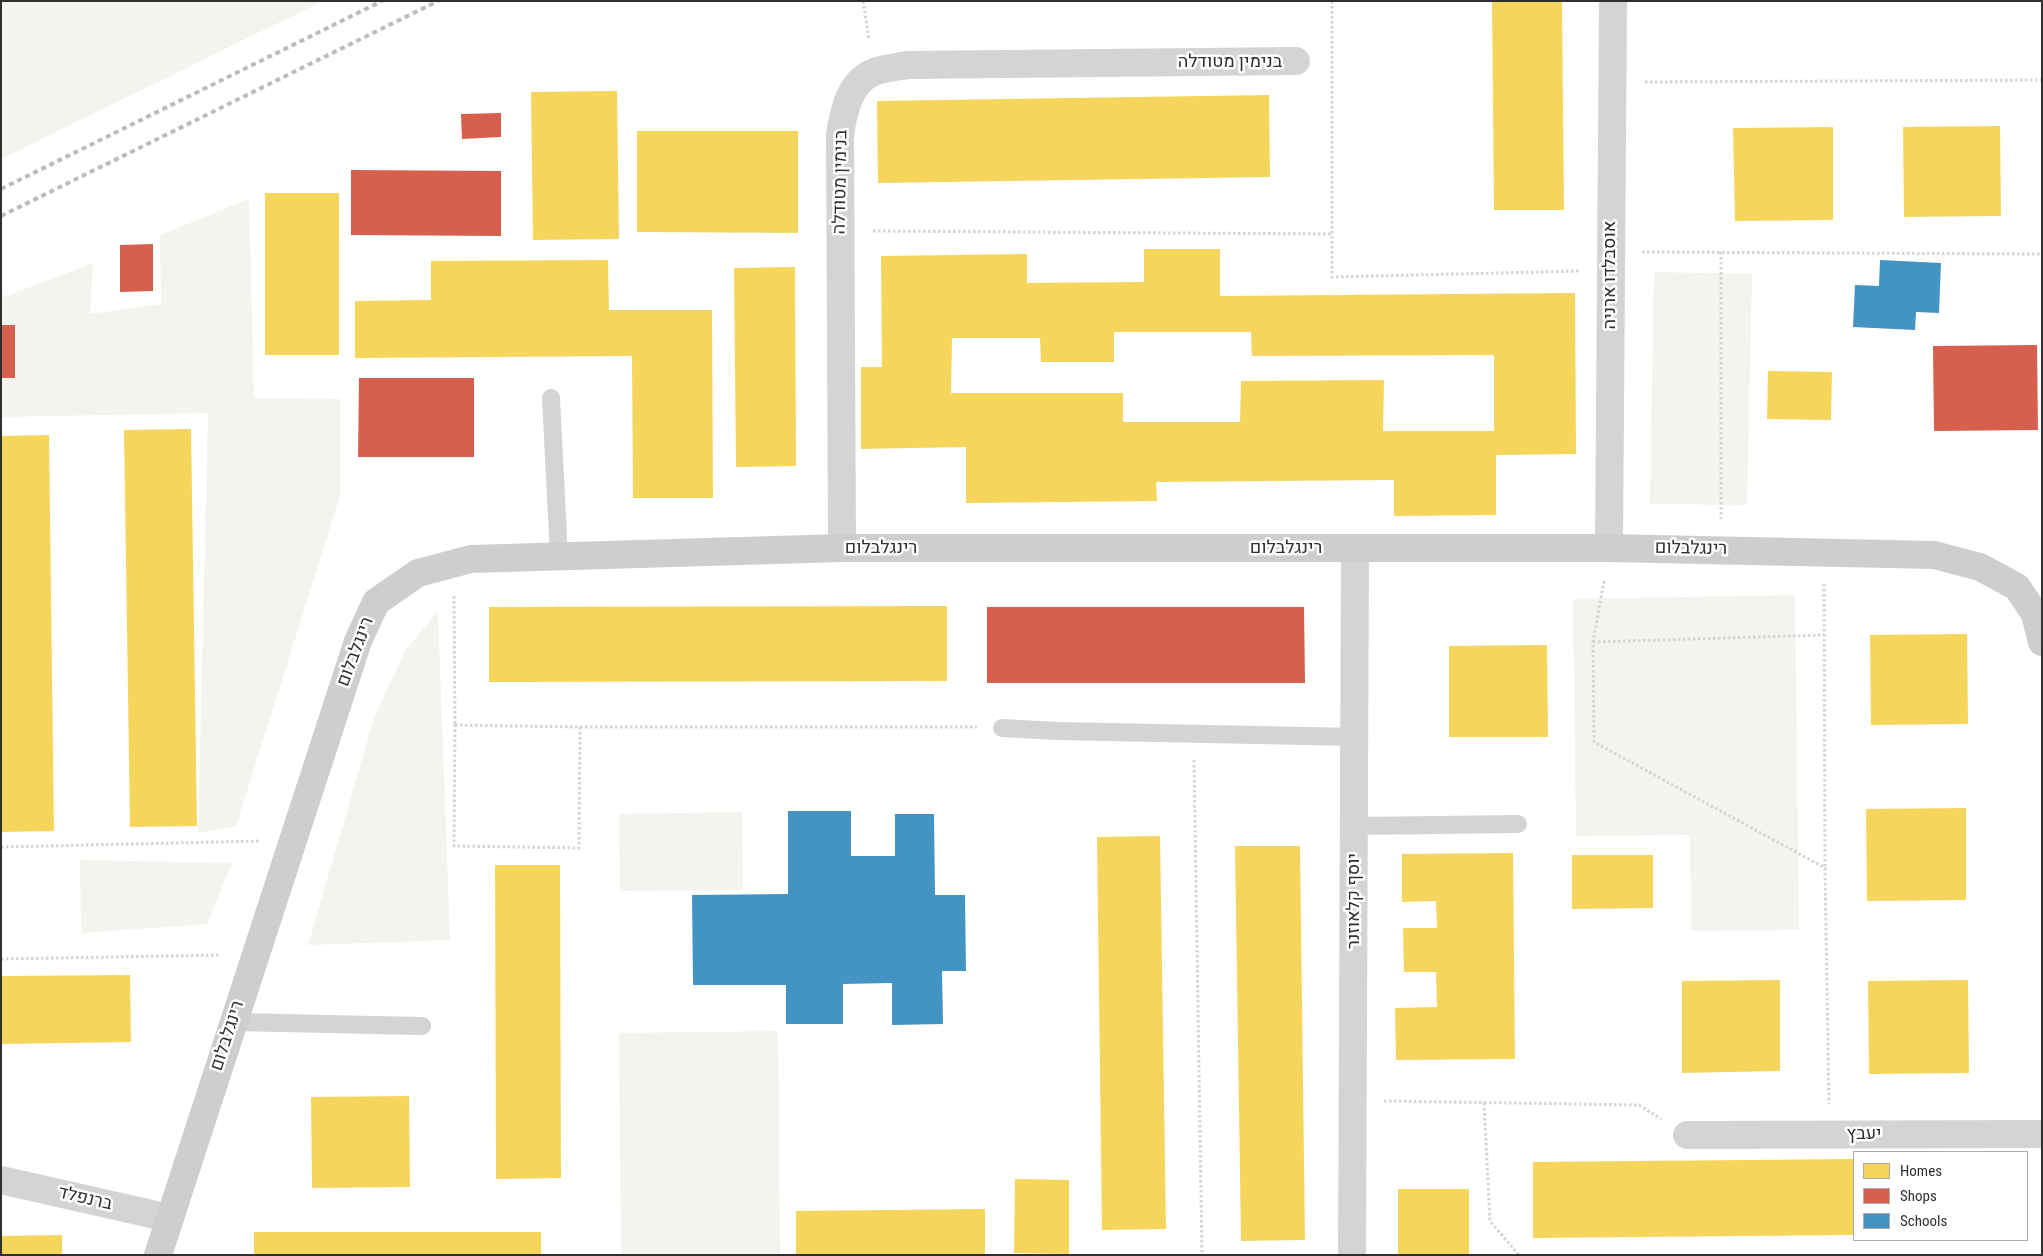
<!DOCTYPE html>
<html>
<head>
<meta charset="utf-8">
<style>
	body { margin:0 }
	#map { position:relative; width:2043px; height:1256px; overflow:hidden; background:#fff; font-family:"Roboto Condensed",sans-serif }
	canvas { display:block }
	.frame { position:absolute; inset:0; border:2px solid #303030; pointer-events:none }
	.legend { position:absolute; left:1853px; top:1151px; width:175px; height:90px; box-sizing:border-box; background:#fff; border:1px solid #acacac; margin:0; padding:6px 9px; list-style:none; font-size:15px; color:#303030 }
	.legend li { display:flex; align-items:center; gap:10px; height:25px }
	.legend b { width:25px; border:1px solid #acacac }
</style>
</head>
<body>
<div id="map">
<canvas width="2043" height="1256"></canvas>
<div class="frame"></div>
<ul class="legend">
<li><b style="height:14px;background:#f6d55c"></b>Homes</li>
<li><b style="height:14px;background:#d6604d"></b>Shops</li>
<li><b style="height:14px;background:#4393c3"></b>Schools</li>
</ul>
</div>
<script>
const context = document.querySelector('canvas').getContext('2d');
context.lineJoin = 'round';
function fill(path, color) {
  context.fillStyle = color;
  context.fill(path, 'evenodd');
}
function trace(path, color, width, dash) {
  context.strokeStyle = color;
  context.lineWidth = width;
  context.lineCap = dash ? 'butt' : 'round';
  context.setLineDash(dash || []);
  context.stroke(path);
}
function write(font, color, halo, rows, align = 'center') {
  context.font = font + ' "Roboto Condensed",Heebo,sans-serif';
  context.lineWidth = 5;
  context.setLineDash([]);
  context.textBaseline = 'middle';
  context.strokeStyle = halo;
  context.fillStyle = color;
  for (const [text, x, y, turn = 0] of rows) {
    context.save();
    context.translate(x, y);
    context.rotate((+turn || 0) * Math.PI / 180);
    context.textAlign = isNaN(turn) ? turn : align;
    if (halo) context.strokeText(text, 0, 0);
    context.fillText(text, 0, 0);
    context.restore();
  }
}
fill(new Path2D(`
	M 1,1 L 323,1 L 1,159 Z
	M 249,199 L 254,398 L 340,399 L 340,496 L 236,826 L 198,833 L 208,413 L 1,417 L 1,298 L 93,263 L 90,314 L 161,304 L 160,235 Z
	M 1654,272 L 1752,274 L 1747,505 L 1650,504 Z
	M 1795,595 L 1799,930 L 1691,931 L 1690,835 L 1576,836 L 1573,599 Z
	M 438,611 L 450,940 L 308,945 L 374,718 L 405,651 Z
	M 742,812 L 743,890 L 620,891 L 619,814 Z
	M 80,860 L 232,863 L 207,924 L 81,933 Z
	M 778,1031 L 780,1255 L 621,1255 L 619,1033 Z`), '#f2f5ed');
fill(new Path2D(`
	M 1492,1 L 1562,1 L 1564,210 L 1494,210 Z
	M 617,91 L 619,239 L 533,240 L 531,92 Z
	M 1269,95 L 1270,177 L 878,183 L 877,101 Z
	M 2000,126 L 2001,216 L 1904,217 L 1903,127 Z
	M 1833,127 L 1833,220 L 1735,221 L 1733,128 Z
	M 637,131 L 798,131 L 798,233 L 637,232 Z
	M 265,193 L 339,193 L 339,355 L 265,355 Z
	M 1144,249 L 1220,249 L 1220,296 L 1575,293 L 1576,454 L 1496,455 L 1496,515 L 1394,516 L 1394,480 L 1156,482 L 1157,501 L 966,503 L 966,447 L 861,449 L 861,367 L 882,367 L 881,256 L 1027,254 L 1027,283 L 1144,282 ZM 1114,332 L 1251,332 L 1252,356 L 1494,355 L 1494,431 L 1383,431 L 1384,380 L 1241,381 L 1240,422 L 1123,422 L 1123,393 L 951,393 L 952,338 L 1040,338 L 1041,362 L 1114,362 Z
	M 608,260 L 609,310 L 712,310 L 713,498 L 633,498 L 632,356 L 355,358 L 355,301 L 431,300 L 431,261 Z
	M 795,267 L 796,466 L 736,467 L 734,268 Z
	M 1768,371 L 1832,372 L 1831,420 L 1767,419 Z
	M 191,429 L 197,826 L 130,827 L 124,430 Z
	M 49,435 L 54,831 L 1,832 L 1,436 Z
	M 947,606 L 947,681 L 489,682 L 489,607 Z
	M 1967,634 L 1968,724 L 1871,725 L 1870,635 Z
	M 1547,645 L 1548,737 L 1449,737 L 1449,646 Z
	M 1966,808 L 1966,900 L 1867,901 L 1866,809 Z
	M 1160,836 L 1166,1229 L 1102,1230 L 1097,837 Z
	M 1235,846 L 1300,846 L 1305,1240 L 1241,1241 Z
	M 1513,853 L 1515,1059 L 1396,1060 L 1395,1008 L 1437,1007 L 1436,972 L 1404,972 L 1403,928 L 1437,928 L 1436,901 L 1402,902 L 1402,854 Z
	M 1572,855 L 1653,855 L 1653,908 L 1572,909 Z
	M 495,865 L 560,865 L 561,1178 L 496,1179 Z
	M 130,975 L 131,1042 L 1,1044 L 1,976 Z
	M 1780,980 L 1780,1071 L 1682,1073 L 1682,981 Z
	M 1968,980 L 1969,1073 L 1869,1074 L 1868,981 Z
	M 409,1096 L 410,1187 L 312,1188 L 311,1097 Z
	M 1854,1159 L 1854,1235 L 1533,1238 L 1533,1162 Z
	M 1015,1179 L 1069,1180 L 1069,1254 L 1014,1253 Z
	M 1398,1189 L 1469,1189 L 1469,1255 L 1398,1255 Z
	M 985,1209 L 985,1255 L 796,1255 L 796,1211 Z
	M 254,1232 L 541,1232 L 541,1255 L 254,1255 Z
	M 62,1235 L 62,1255 L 1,1255 L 1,1236 Z`), '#f6d55c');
fill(new Path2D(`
	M 501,113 L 501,137 L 462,139 L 461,114 Z
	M 351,170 L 501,171 L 501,236 L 351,235 Z
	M 153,244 L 153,291 L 120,292 L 120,245 Z
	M 1,325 L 15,325 L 15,378 L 1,378 Z
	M 2037,345 L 2038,430 L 1934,431 L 1933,346 Z
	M 359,378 L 474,378 L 474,457 L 358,457 Z
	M 987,607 L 1304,607 L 1305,683 L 987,683 Z`), '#d6604d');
fill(new Path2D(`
	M 1880,260 L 1941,263 L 1939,313 L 1916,312 L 1915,330 L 1853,327 L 1855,285 L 1879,286 Z
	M 788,811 L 851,811 L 851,856 L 895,856 L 895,814 L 934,814 L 935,895 L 965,895 L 966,971 L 942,971 L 943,1024 L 892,1025 L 892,983 L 843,984 L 843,1024 L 786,1024 L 786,985 L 693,985 L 692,895 L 788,894 Z`), '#4393c3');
trace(new Path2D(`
	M 863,1 L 869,39
	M 1332,1 L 1332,277 L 1580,271
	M 1645,82 L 2042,80
	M 873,231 L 1333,234
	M 1642,252 L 2042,254
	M 1721,252 L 1721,519
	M 1604,581 L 1593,642 L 1594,742 L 1825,868 L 1829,1104
	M 1824,584 L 1825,868
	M 454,596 L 455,725
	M 1593,642 L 1824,635
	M 455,725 L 580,727 L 579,848 L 454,846 Z
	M 580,727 L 977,727
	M 1194,760 L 1202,1255
	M 1,847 L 261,841
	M 1,959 L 221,955
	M 1384,1101 L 1639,1105 L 1661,1119
	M 1484,1103 L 1490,1221 L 1519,1255`), '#d4d4d4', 3, [2.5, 2.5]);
trace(new Path2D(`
	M 551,398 L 559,556
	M 1002,728 L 1057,731 L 1355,737
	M 1354,826 L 1518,824
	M 233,1022 L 422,1026`), '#d4d4d4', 18);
trace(new Path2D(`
	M 842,548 L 840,134 C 844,111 849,82 874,72 C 884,68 897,67 908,65 L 1296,61
	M 1609,548 L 1613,1
	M 1687,1135 L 2042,1134
	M 1,1180 L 169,1218
	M 1352,1255 L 1355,548`), '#d4d4d4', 28);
trace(new Path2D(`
	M 158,1255 L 358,641 L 376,602 L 418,573 L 471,559 L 842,548 L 1609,548 L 1934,555 L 1980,567 L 2017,587 L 2035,614 L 2042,642`), '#cecece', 28);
trace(new Path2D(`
	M 1,189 L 382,1
	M 1,216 L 438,1`), '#bcbcbc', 4, [5, 4]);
write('18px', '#303030', '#fff', [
	["בנימין מטודלה",1230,62],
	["בנימין מטודלה",841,182,-89],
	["אוסבלדו ארניה",1610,275,-90],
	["רינגלבלום",881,548],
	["רינגלבלום",1286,548],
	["רינגלבלום",1691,549,1],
	["רינגלבלום",356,652,-69],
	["יוסף קלאוזנר",1354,901,-90],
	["רינגלבלום",228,1036,-72],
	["יעבץ",1864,1134],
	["ברנפלד",85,1199,13]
]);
</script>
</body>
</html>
